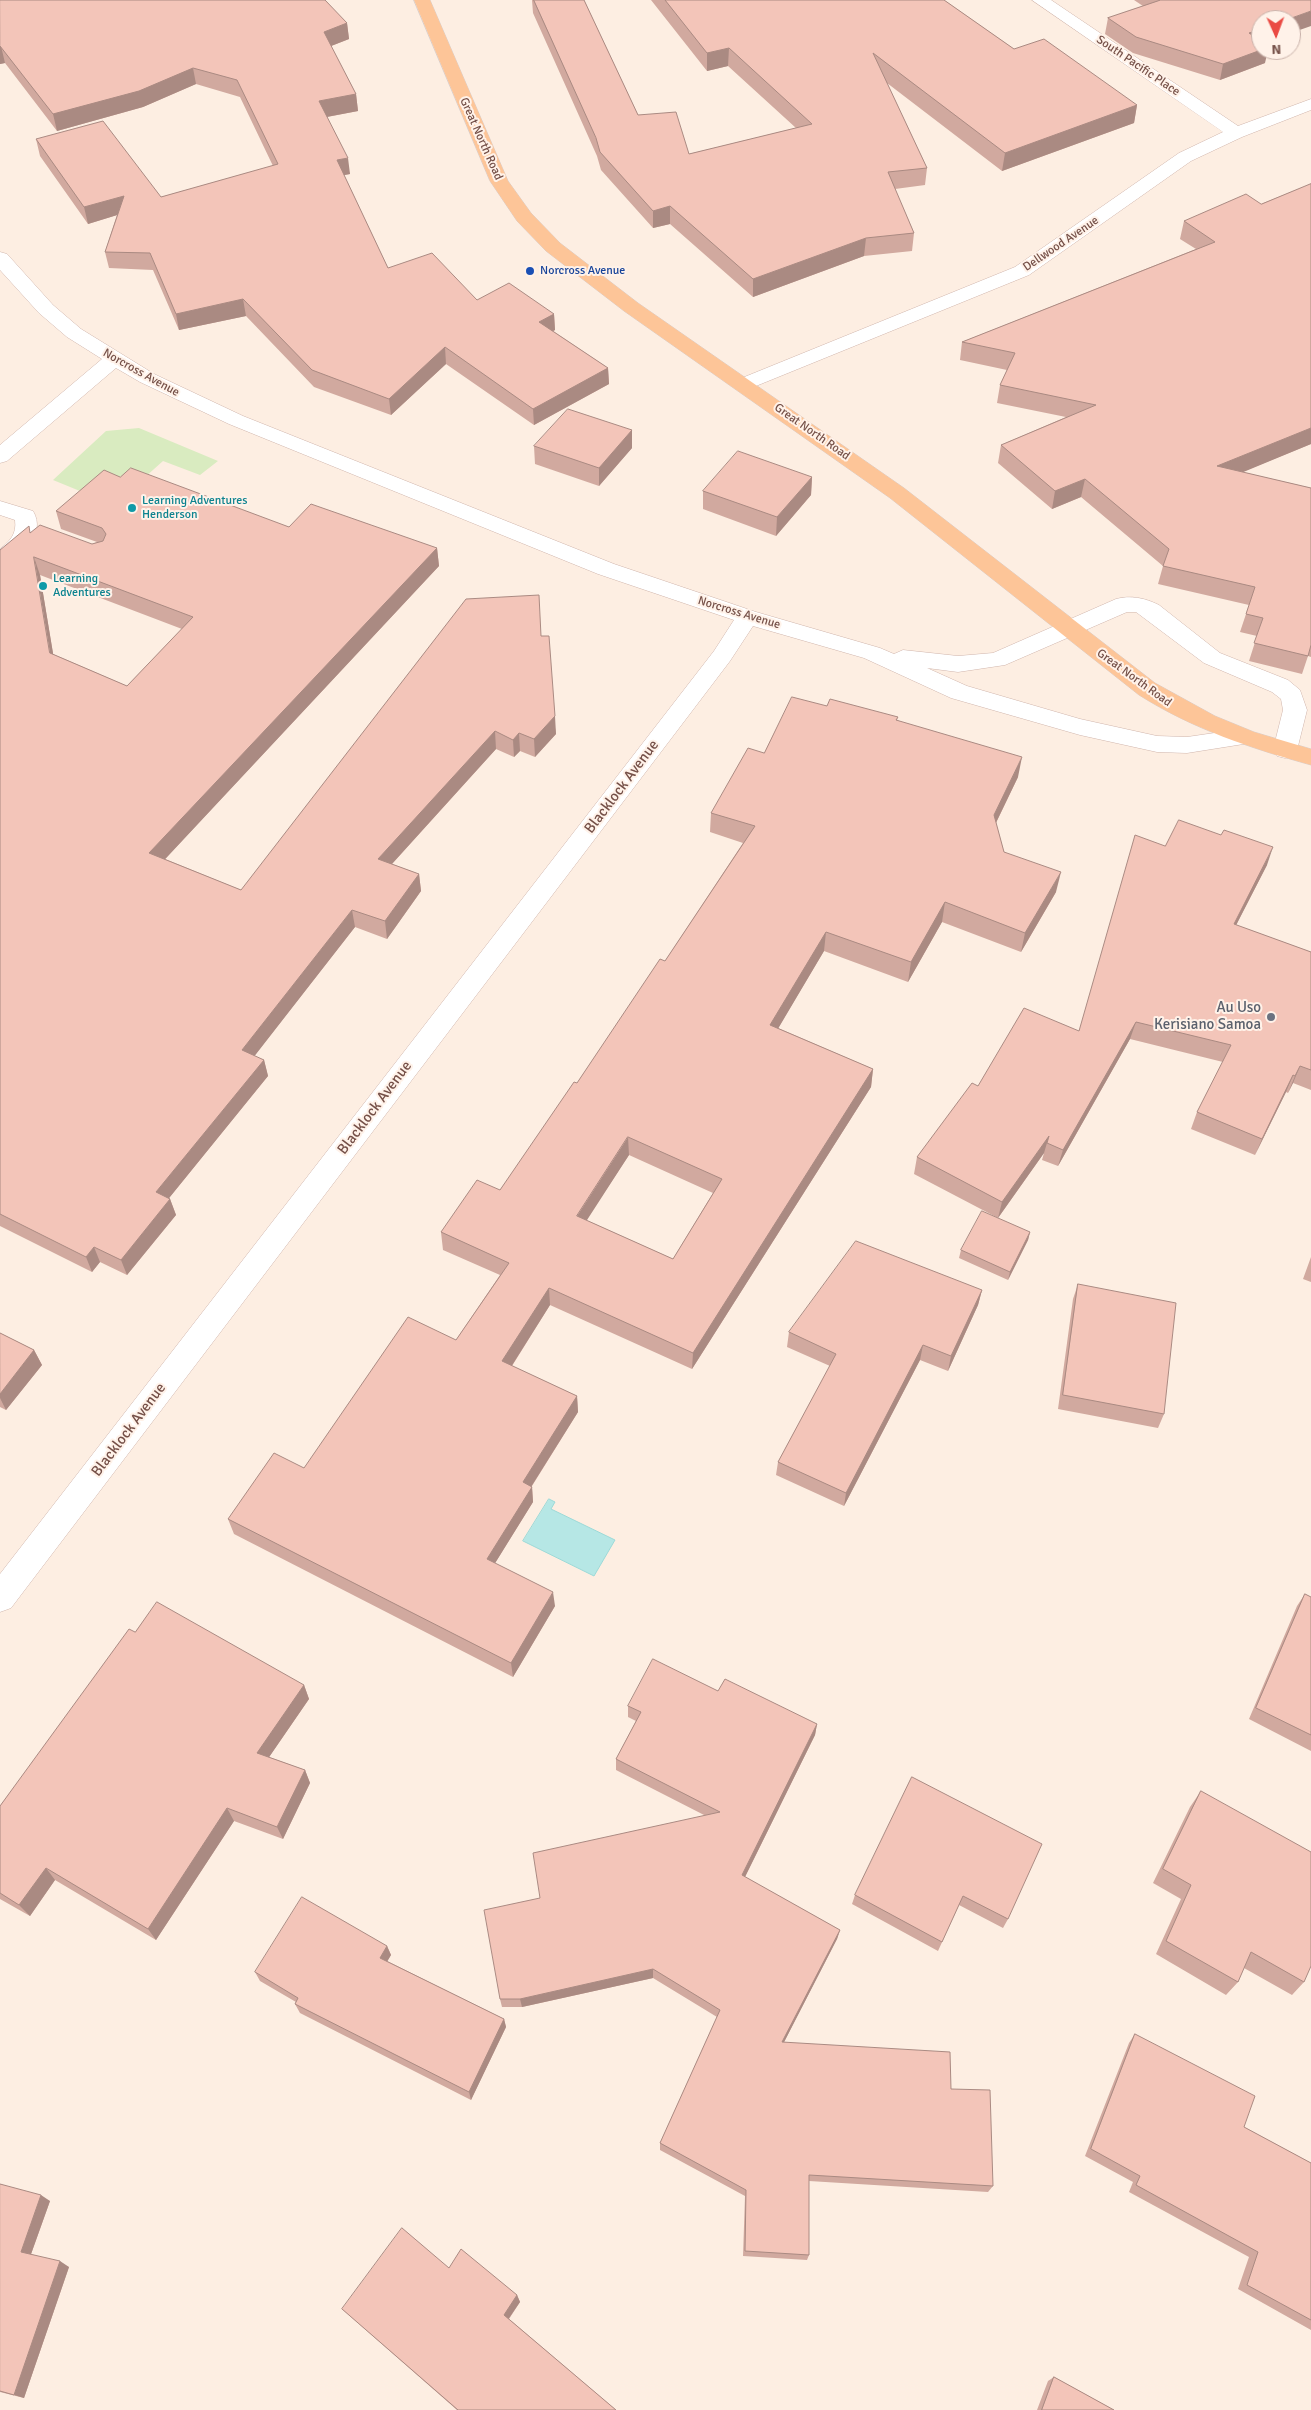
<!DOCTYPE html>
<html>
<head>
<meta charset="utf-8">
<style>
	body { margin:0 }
	#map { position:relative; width:1311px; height:2410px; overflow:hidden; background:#fdeee2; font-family:Signika,sans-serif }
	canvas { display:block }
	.north { position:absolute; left:1251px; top:10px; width:50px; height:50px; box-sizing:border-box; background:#fff2e9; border:1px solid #c8b1a9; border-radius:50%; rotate:178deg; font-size:14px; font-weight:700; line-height:20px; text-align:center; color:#755048 }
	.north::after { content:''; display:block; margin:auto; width:18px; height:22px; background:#ea4a43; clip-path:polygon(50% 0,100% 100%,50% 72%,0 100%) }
</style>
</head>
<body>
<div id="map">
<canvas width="1311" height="2410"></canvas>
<div class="north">N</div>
</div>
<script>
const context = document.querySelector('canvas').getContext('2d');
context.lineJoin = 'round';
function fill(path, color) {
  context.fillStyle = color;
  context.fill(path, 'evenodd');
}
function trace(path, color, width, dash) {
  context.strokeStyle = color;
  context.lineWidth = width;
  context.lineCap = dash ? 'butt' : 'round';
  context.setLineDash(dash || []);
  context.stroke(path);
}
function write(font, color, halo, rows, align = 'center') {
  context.font = font + ' Signika,sans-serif';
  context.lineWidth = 4;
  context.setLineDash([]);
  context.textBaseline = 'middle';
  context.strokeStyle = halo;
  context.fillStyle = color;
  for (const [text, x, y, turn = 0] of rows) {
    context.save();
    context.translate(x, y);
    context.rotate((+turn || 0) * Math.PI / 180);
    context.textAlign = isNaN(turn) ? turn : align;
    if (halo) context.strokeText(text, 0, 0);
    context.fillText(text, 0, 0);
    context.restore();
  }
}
fill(new Path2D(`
	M 139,428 L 218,461 L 200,475 L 163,461 L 125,495 L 97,498 L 53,480 L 106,431 Z`), '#d9ebc0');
const water = new Path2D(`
	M 549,1499 L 555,1502 L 551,1509 L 615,1540 L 594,1576 L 523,1541 Z`);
fill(water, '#b6e7e5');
trace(water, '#9cd9d7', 1);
const minor = new Path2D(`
	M 1032,0 L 1051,0 L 1238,126 L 1311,99 L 1311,110 L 1242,137 L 1191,161 L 1029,275 L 751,388 L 744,390 L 737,388 L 734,384 L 737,380 L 1015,267 L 1179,153 L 1223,132 Z
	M 0,252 L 7,254 L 53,305 L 81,329 L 154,374 L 243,416 L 614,564 L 756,612 L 880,648 L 894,654 L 903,650 L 958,656 L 993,653 L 1116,599 C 1131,595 1145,598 1159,605 L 1220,653 L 1288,680 L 1300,690 L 1307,710 L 1297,750 L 1293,756 L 1285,758 L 1277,756 L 1273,750 L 1283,710 L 1281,699 L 1272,692 L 1204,663 L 1136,612 L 1127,612 L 1005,665 L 958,672 L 927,668 L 967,686 L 1080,719 L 1157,736 L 1187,737 L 1242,729 L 1250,731 L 1254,737 L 1250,743 L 1187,753 L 1157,752 L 1080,735 L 951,698 L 864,658 L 753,626 L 730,661 L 11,1608 L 0,1612 L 0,1574 L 714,651 L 734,620 L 598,574 L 229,424 L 140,382 L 116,368 L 7,461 L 0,463 L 0,445 L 102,359 L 67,337 L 39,313 L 0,270 Z
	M 0,501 L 33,511 C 47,533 21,562 0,568 L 0,549 C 10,541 17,534 15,520 L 0,515 Z`);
const major = new Path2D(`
	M 414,0 L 430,0 L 508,181 L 531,213 L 560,243 L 638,303 L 904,488 L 1155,683 L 1215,716 L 1254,732 L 1311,749 L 1311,765 C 1250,748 1193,729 1139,695 L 890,498 L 624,311 L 546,251 L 517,221 L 490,181 Z`);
trace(minor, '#d0b5ac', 1);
trace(major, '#d8cecc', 1);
fill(minor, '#fff');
fill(major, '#fdc598');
fill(new Path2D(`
	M 0,0 L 347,23 L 349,39 L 331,46 L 356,94 L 358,111 L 327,117 L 350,174 L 344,175 L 388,268 L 477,300 L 554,314 L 555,330 L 553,331 L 608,368 L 609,384 L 534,425 L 446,364 L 391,415 L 314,387 L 246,316 L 179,330 L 153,270 L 109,268 L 105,252 L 117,215 L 88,224 L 40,156 L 36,139 L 161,197 L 273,166 L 240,97 L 196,84 L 143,107 L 57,131 L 5,63 L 0,64 Z
	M 532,0 L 584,0 L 638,115 L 689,154 L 796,128 L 728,66 L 707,71 L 651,0 L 944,0 L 1014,49 L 1137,105 L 1134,123 L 1002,171 L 887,83 L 927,168 L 925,185 L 895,189 L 914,233 L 912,251 L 864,256 L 753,297 L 670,224 L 653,228 L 601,170 L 597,156 L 533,13 Z
	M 1134,0 L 1311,0 L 1261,20 L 1265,63 L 1220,80 L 1133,53 L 1105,34 L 1108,18 L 1143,6 Z
	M 1311,184 L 1311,444 L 1242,472 L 1311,488 L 1311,657 L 1308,656 L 1302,674 L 1249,661 L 1257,636 L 1240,632 L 1249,605 L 1158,584 L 1163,566 L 1081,497 L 1052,509 L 998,463 L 1001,445 L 1066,417 L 997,403 L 1000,385 L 1007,370 L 960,360 L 962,342 L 1196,249 L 1180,239 L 1184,221 L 1261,204 Z
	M 632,430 L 632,448 L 599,486 L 535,464 L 534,446 Z
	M 120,477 L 289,527 L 437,548 L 439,566 L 165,859 L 241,890 L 541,636 L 556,734 L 535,757 L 520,751 L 514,757 L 496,749 L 392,864 L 419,874 L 421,891 L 387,939 L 355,927 L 254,1056 L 264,1060 L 268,1076 L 169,1198 L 170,1199 L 176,1215 L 127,1275 L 100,1262 L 92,1272 L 0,1226 L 0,550 L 31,532 L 92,544 L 97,542 L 61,529 L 56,511 ZM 40,575 L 182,629 L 127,686 L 53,654 Z
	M 812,477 L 811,495 L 776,536 L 703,509 L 703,491 Z
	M 827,706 L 898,717 L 897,720 L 1018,777 L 996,823 L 1004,852 L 1056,892 L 1021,952 L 942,922 L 908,982 L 824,951 L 778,1028 L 873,1069 L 871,1087 L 692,1369 L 550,1305 L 512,1366 L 577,1396 L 578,1412 L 532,1486 L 533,1502 L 495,1563 L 555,1606 L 513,1677 L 234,1534 L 228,1519 L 304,1468 L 456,1340 L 500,1275 L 443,1250 L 441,1232 L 500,1190 L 577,1083 L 665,961 L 743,843 L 710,832 L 711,813 L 764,753 ZM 629,1155 L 713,1193 L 673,1259 L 586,1220 Z
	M 1165,846 L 1267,865 L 1236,925 L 1311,952 L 1311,1090 L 1293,1083 L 1288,1093 L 1286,1092 L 1255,1155 L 1191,1129 L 1197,1112 L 1223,1062 L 1130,1039 L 1058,1166 L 1042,1160 L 1044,1153 L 998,1218 L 914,1174 L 917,1157 L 978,1086 L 1079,1031 Z
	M 1030,1232 L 1028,1240 L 1008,1280 L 959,1258 L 961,1250 Z
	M 1311,1257 L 1311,1282 L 1303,1279 Z
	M 1078,1284 L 1164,1414 L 1158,1428 L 1058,1409 L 1073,1299 Z
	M 982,1290 L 978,1305 L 948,1371 L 920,1360 L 844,1506 L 776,1475 L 778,1462 L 830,1366 L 787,1347 L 789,1332 Z
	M 0,1333 L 34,1350 L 42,1365 L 6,1410 L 0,1407 Z
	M 1305,1594 L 1311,1597 L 1311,1751 L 1249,1719 L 1297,1606 Z
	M 135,1632 L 304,1685 L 309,1699 L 269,1757 L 305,1770 L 310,1783 L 283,1839 L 234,1821 L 156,1940 L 55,1880 L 30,1916 L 0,1899 L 0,1806 Z
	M 718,1691 L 817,1724 L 815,1735 L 745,1877 L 840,1930 L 837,1939 L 784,2042 L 951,2089 L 993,2186 L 988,2192 L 809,2181 L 809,2255 L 807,2260 L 743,2256 L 745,2196 L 660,2150 L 660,2143 L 717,2017 L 653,1978 L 522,2007 L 502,2007 L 500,1999 L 540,1898 L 706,1816 L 616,1770 L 616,1759 L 636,1721 L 628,1717 L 628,1706 Z
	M 912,1777 L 1008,1919 L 1003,1928 L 959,1905 L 938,1951 L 852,1904 L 855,1895 Z
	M 1201,1791 L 1304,1982 L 1292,1995 L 1244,1968 L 1238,1982 L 1226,1995 L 1156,1954 L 1181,1899 L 1153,1883 L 1190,1807 Z
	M 387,1946 L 391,1955 L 387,1961 L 504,2019 L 506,2027 L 471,2100 L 300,2013 L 295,2004 L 296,2002 L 260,1981 L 255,1972 Z
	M 1135,2034 L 1244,2127 L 1311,2163 L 1311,2330 L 1238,2289 L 1249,2257 L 1129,2192 L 1133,2182 L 1085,2156 L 1129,2043 Z
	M 0,2184 L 50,2201 L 31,2254 L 69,2267 L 24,2398 L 0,2392 Z
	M 449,2268 L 517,2295 L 520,2302 L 509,2319 L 616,2410 L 457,2410 L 342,2309 Z
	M 1054,2377 L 1114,2410 L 1037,2410 L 1048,2381 Z`), '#d1a99f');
fill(new Path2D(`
	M 1311,11 L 1311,26 L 1291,33 L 1291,20 L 1286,20 Z
	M 347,23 L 349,39 L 326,48 L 324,32 Z
	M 1261,29 L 1261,44 L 1249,33 Z
	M 0,46 L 1,46 L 5,63 L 0,64 Z
	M 729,48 L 728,66 L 707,71 L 707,53 Z
	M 1261,50 L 1268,50 L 1265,63 L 1220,80 L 1223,64 Z
	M 193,68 L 196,84 L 143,107 L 57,131 L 53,114 Z
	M 356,94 L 358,111 L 321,118 L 319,101 Z
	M 1137,105 L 1134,123 L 1002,171 L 1005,153 Z
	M 348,158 L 350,174 L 339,176 L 337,160 Z
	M 124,196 L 127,212 L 88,224 L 84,207 Z
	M 670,206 L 670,224 L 653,228 L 653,211 Z
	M 866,238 L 864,256 L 753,297 L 753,279 Z
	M 243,299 L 246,316 L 179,330 L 176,314 Z
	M 554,314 L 555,330 L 540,338 L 539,322 Z
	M 445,347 L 446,364 L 391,415 L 389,399 Z
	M 608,368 L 609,384 L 534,425 L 533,409 Z
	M 1311,428 L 1311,444 L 1212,485 L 1217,466 Z
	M 632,430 L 632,448 L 599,486 L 599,468 Z
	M 812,477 L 811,495 L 776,536 L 777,517 Z
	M 1085,479 L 1081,497 L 1052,509 L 1055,491 Z
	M 437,548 L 439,566 L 154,871 L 149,853 Z
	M 34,557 L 40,575 L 56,671 L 50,653 Z
	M 555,716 L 556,734 L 535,757 L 534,739 Z
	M 495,731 L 496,749 L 381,876 L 378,859 Z
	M 519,733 L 520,751 L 514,757 L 513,740 Z
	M 1022,757 L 1018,777 L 990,835 L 994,815 Z
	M 1273,847 L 1267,865 L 1228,941 L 1234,924 Z
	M 1061,872 L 1056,892 L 1021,952 L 1025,933 Z
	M 419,874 L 421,891 L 387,939 L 385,921 Z
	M 945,902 L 942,922 L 908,982 L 911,962 Z
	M 352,910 L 355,927 L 246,1067 L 242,1050 Z
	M 826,932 L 824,951 L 769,1044 L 770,1025 Z
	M 1136,1022 L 1130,1039 L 1058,1166 L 1063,1150 Z
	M 264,1060 L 268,1076 L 161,1208 L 156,1192 Z
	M 1300,1066 L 1293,1083 L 1288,1093 L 1295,1076 Z
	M 873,1069 L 871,1087 L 692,1369 L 693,1353 Z
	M 1293,1075 L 1286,1092 L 1255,1155 L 1262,1139 Z
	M 1049,1136 L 1044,1153 L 998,1218 L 1002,1202 Z
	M 628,1137 L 629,1155 L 578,1234 L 577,1216 Z
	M 170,1199 L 176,1215 L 127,1275 L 121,1260 Z
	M 1030,1232 L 1028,1240 L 1008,1280 L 1010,1272 Z
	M 94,1247 L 100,1262 L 92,1272 L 86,1257 Z
	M 549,1288 L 550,1305 L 504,1378 L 502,1361 Z
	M 982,1290 L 978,1305 L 948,1371 L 951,1356 Z
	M 923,1345 L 920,1360 L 844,1506 L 846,1493 Z
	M 34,1350 L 42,1365 L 6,1410 L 0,1398 L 0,1394 Z
	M 577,1396 L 578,1412 L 524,1498 L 523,1482 Z
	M 532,1487 L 533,1502 L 489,1573 L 487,1559 Z
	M 553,1592 L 555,1606 L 513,1677 L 511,1663 Z
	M 304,1685 L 309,1699 L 263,1766 L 257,1753 Z
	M 817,1724 L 815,1735 L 741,1885 L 742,1875 Z
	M 305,1770 L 310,1783 L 283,1839 L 277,1827 Z
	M 227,1808 L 234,1821 L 156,1940 L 148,1929 Z
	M 46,1868 L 55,1880 L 30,1916 L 19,1905 Z
	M 840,1930 L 837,1939 L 780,2050 L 782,2042 Z
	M 387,1946 L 391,1955 L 384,1967 L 380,1958 Z
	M 653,1969 L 653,1978 L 522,2007 L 520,1999 Z
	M 504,2019 L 506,2027 L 471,2100 L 469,2092 Z
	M 41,2195 L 50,2201 L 30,2257 L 21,2252 Z
	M 60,2261 L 69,2267 L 24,2398 L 14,2395 Z
	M 517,2295 L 520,2302 L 507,2321 L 504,2315 Z`), '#aa8a82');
const building = new Path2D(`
	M 0,0 L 325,0 L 347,23 L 324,32 L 356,94 L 319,101 L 348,158 L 337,160 L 388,268 L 432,253 L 477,300 L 509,283 L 554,314 L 539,322 L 608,368 L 533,409 L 445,347 L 389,399 L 312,370 L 243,299 L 176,314 L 150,253 L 105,252 L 124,196 L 84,207 L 36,139 L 103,121 L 161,197 L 278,164 L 237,80 L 193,68 L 139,91 L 53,114 L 0,46 Z
	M 534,0 L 584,0 L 638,115 L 676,112 L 689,154 L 812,124 L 729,48 L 707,53 L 665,0 L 944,0 L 1014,49 L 1044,39 L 1137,105 L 1005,153 L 873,53 L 927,168 L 888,172 L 914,233 L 866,238 L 753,279 L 670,206 L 653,211 L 600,152 L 596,138 Z
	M 1161,0 L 1311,0 L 1311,11 L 1286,20 L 1261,20 L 1261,29 L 1249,33 L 1261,41 L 1261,50 L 1223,64 L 1136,37 L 1108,18 Z
	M 1311,184 L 1311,428 L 1217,466 L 1311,488 L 1311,645 L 1308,656 L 1254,643 L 1263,618 L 1246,614 L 1255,587 L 1163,566 L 1169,549 L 1085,479 L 1055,491 L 1001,445 L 1096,405 L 1000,385 L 1015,353 L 962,342 L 1215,242 L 1184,221 L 1246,194 L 1261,204 Z
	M 568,409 L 632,430 L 599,468 L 534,446 Z
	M 738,451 L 812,477 L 777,517 L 703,491 Z
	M 131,468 L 289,527 L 311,504 L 437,548 L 149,853 L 241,890 L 466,599 L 539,595 L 541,636 L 549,636 L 555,716 L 534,739 L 519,733 L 513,740 L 495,731 L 378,859 L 419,874 L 385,921 L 352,910 L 242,1050 L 264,1060 L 156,1192 L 170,1199 L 121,1260 L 94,1247 L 86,1257 L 0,1214 L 0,550 L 29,526 L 30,533 L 40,525 L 92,544 L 103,541 L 106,534 L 102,528 L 56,511 L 104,470 L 120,477 ZM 34,557 L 193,617 L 127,686 L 50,653 Z
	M 792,697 L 827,706 L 830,699 L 898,717 L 896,720 L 1022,757 L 994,815 L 1004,852 L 1061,872 L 1025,933 L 945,902 L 911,962 L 826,932 L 770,1025 L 873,1069 L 693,1353 L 549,1288 L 502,1361 L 577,1396 L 523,1482 L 532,1487 L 487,1559 L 553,1592 L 511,1663 L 228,1519 L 274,1453 L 304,1468 L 408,1317 L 456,1340 L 509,1263 L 441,1232 L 477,1180 L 500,1190 L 574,1082 L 577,1083 L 660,959 L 665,961 L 755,826 L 711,813 L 748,748 L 764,753 ZM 628,1137 L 722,1179 L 673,1259 L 577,1216 Z
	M 1179,820 L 1221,835 L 1224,830 L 1273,847 L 1234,924 L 1311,952 L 1311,1070 L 1300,1066 L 1295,1076 L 1293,1075 L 1262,1139 L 1197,1112 L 1231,1045 L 1136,1022 L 1063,1150 L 1047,1143 L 1049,1136 L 1002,1202 L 917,1157 L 972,1083 L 978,1086 L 1024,1008 L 1079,1031 L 1135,835 L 1165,846 Z
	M 982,1211 L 1030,1232 L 1010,1272 L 961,1250 Z
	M 856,1241 L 982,1290 L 951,1356 L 923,1345 L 846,1493 L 778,1462 L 836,1354 L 789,1332 Z
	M 1078,1284 L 1176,1303 L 1164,1414 L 1063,1395 Z
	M 0,1333 L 34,1350 L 0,1394 Z
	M 1305,1594 L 1311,1597 L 1311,1735 L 1256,1708 Z
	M 157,1602 L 304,1685 L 257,1753 L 305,1770 L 277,1827 L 227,1808 L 148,1929 L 46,1868 L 19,1905 L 0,1893 L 0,1806 L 129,1629 L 135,1632 Z
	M 653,1659 L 718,1691 L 725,1679 L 817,1724 L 742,1875 L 840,1930 L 782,2042 L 950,2052 L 951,2089 L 990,2090 L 993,2186 L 809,2175 L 809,2255 L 745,2251 L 746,2190 L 660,2143 L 720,2010 L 653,1969 L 520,1999 L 500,1999 L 484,1910 L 540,1898 L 533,1853 L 720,1812 L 616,1759 L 641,1712 L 628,1706 Z
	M 912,1777 L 1042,1844 L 1008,1919 L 963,1896 L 942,1942 L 855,1895 Z
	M 1201,1791 L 1311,1852 L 1311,1966 L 1304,1982 L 1251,1952 L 1238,1982 L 1166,1941 L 1191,1885 L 1163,1869 Z
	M 302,1897 L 387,1946 L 380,1958 L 504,2019 L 469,2092 L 295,2004 L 298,1998 L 255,1972 Z
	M 1135,2034 L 1255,2096 L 1244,2127 L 1311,2163 L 1311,2320 L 1247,2285 L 1258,2252 L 1136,2185 L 1140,2176 L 1091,2149 Z
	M 0,2184 L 41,2195 L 21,2252 L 60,2261 L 14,2395 L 0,2391 Z
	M 402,2228 L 449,2268 L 461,2249 L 517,2295 L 504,2315 L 616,2410 L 458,2410 L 342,2309 Z
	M 1054,2377 L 1114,2410 L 1042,2410 Z`);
fill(building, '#f3c5b9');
trace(building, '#aa8a82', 1);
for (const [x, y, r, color] of [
	[530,271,5,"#1a4fb4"],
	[132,508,5,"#0f9aa8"],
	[43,586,5,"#0f9aa8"],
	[1271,1017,5,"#6b7280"]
]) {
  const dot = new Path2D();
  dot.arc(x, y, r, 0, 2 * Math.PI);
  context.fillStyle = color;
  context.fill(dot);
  trace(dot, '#fff2e9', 2);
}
write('12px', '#755048', '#fff2e9', [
	["South Pacific Place",1138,66,34],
	["Great North Road",481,139,66],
	["Dellwood Avenue",1061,244,-34],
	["Norcross Avenue",141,373,29],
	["Great North Road",812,432,35],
	["Norcross Avenue",739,613,17],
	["Great North Road",1134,678,36]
]);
write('12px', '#164399', '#fff2e9', [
	["Norcross Avenue",540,271]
], 'left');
write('12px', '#0d838f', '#fff2e9', [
	["Learning Adventures",142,501],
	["Henderson",142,515],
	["Learning",53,579],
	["Adventures",53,593]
], 'left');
write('15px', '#755048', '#fff2e9', [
	["Blacklock Avenue",622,787,-53],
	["Blacklock Avenue",375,1108,-53],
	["Blacklock Avenue",129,1430,-53]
]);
write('15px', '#5b616d', '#fff2e9', [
	["Au Uso",1261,1008],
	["Kerisiano Samoa",1261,1025]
], 'right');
</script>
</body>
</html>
